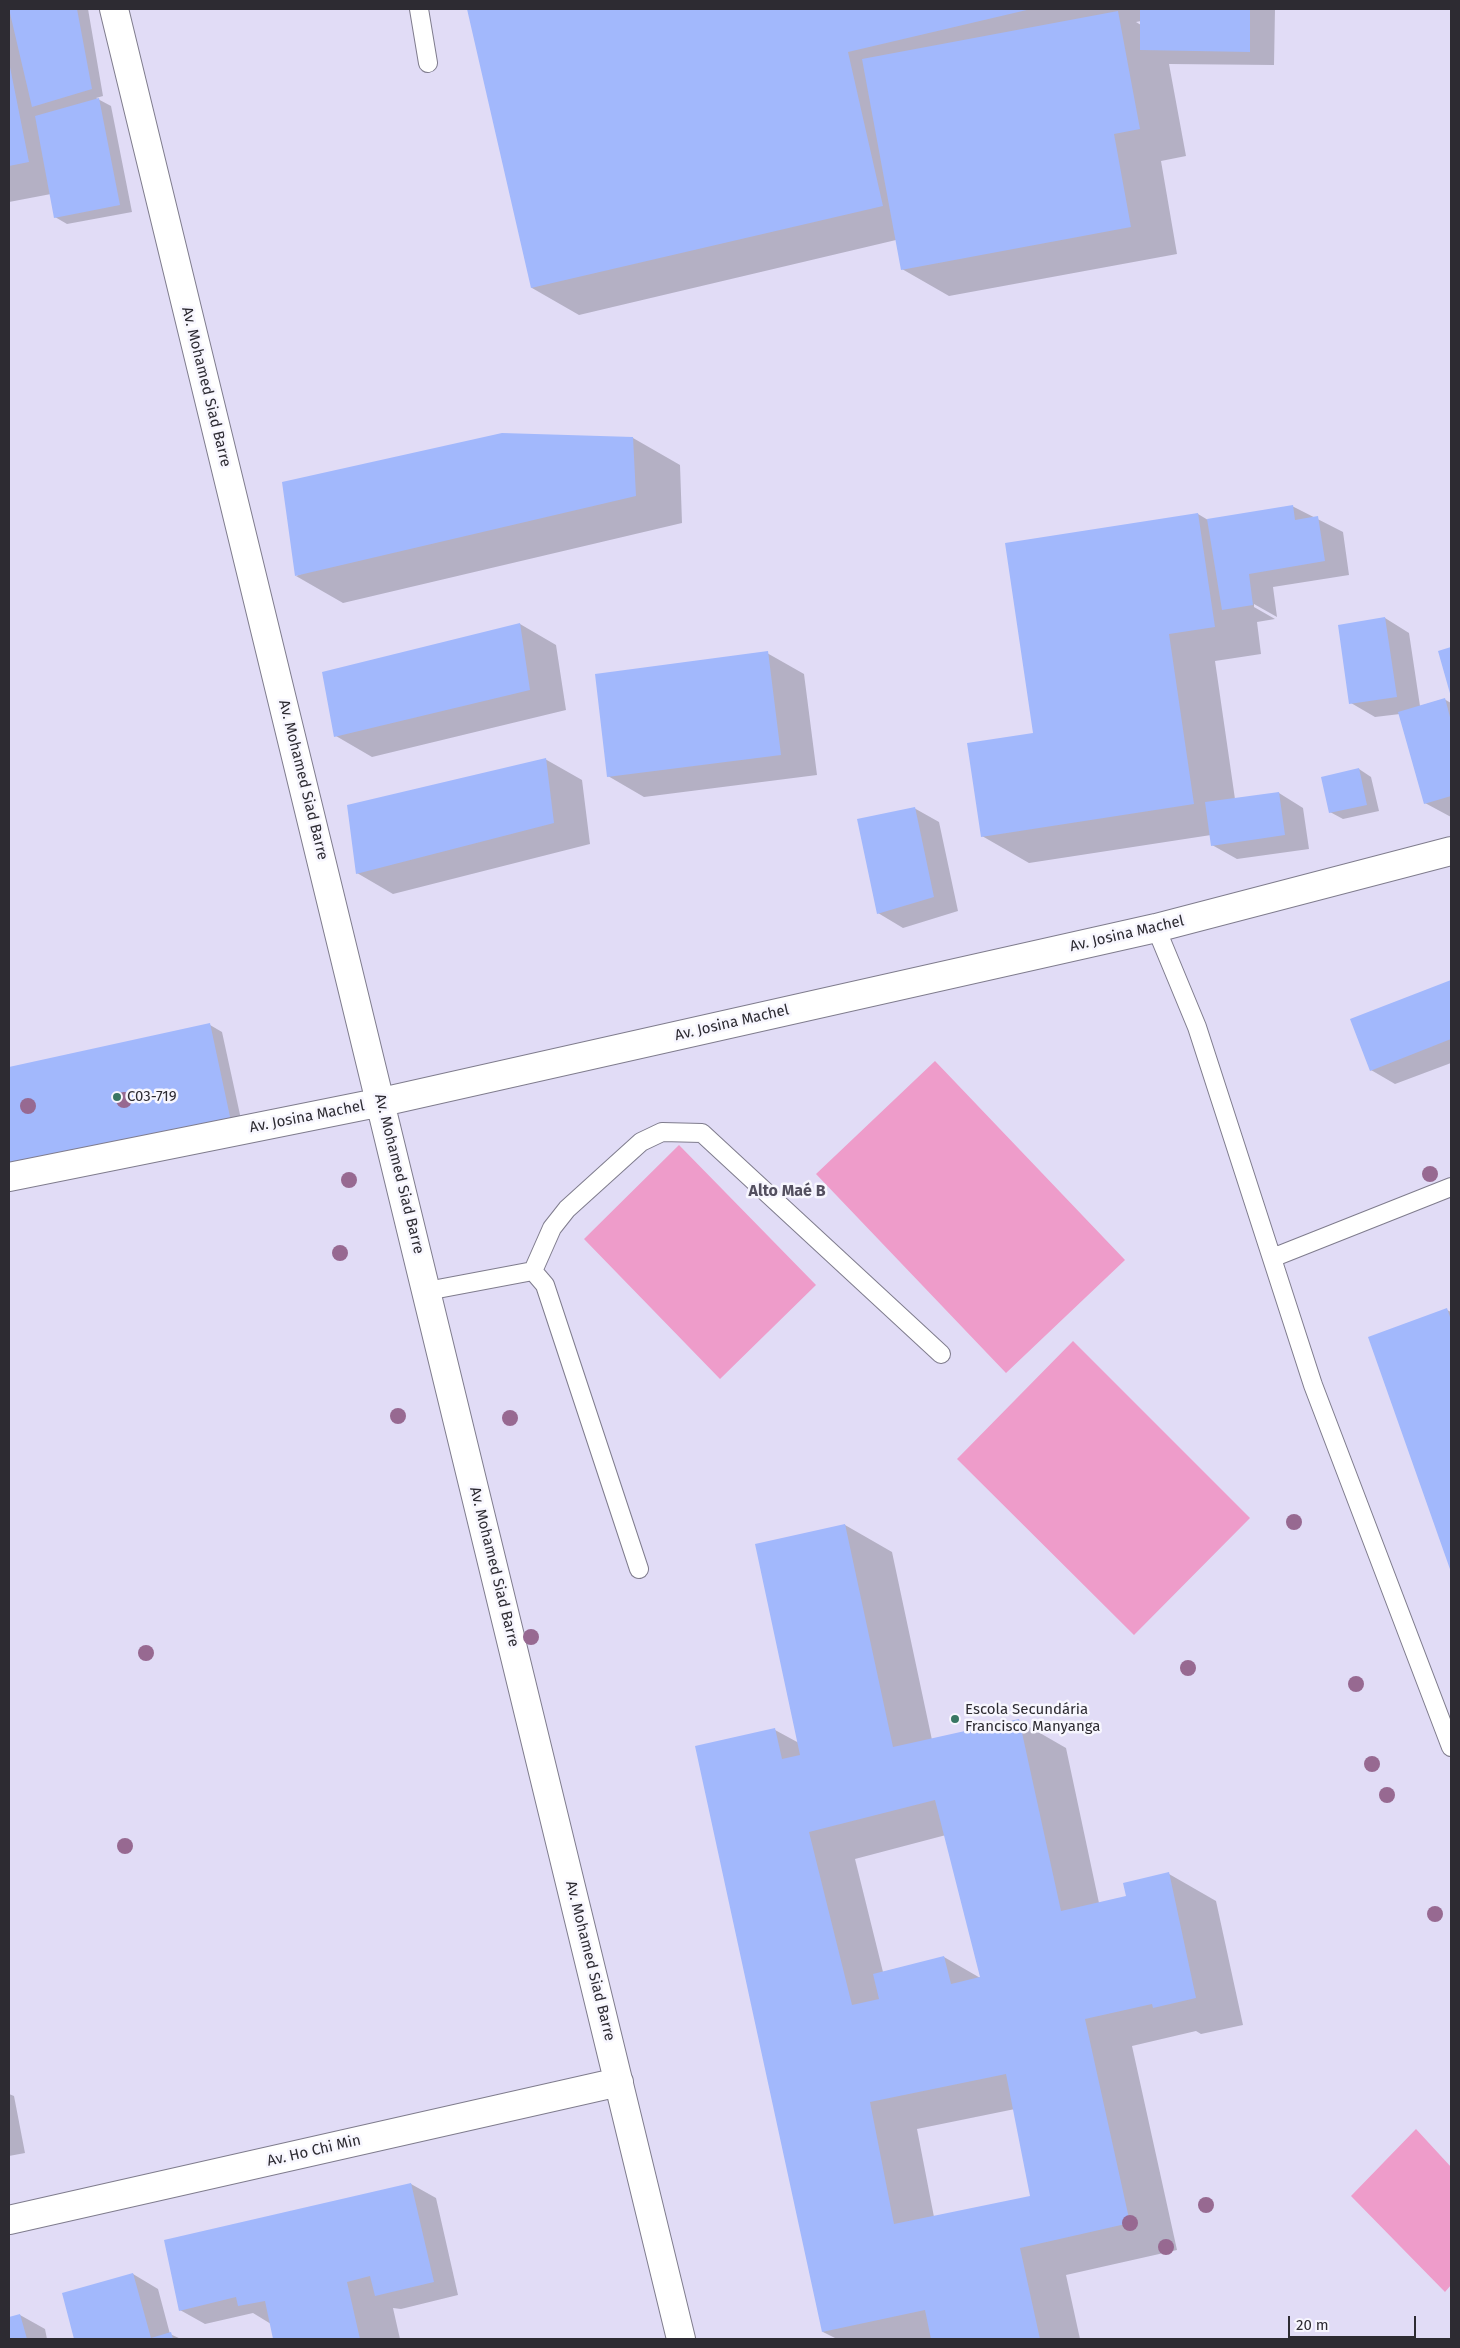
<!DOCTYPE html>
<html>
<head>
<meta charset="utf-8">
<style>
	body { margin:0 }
	#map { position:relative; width:1460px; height:2348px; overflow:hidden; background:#ebe7fa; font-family:"Fira Sans",sans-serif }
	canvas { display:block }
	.frame { position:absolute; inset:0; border:10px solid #2d2b32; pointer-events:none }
	.scale { position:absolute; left:1288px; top:2316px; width:128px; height:22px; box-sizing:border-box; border:2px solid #2d2b32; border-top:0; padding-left:6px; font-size:15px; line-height:18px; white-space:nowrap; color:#2d2b32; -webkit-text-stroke:4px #f7f6fe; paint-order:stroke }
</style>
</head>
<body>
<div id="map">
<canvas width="1460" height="2348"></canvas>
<div class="frame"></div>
<div class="scale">20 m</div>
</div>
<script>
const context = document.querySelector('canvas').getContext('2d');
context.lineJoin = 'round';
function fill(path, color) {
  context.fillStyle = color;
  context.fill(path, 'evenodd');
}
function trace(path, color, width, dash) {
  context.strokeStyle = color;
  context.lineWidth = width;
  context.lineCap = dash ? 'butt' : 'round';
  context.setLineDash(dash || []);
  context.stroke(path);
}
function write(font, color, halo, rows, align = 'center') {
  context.font = font + ' "Fira Sans",sans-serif';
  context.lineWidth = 5;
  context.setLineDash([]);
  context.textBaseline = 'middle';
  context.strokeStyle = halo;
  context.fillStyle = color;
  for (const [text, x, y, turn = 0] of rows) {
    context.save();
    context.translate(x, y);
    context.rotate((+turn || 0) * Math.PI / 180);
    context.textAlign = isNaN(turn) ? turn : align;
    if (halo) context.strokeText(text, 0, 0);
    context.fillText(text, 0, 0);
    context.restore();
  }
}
fill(new Path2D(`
	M 9,9 L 1451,9 L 1451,2339 L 9,2339 Z`), '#e1dcf6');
fill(new Path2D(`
	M 935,1061 L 1125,1260 L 1006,1373 L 816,1174 Z
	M 679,1145 L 816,1285 L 720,1379 L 584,1239 Z
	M 1073,1341 L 1250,1518 L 1134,1635 L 957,1459 Z
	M 1416,2129 L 1451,2167 L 1451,2285 L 1445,2292 L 1351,2196 Z`), '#ee9cca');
fill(new Path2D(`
	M 9,9 L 88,9 L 103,96 L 96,98 L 111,106 L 132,212 L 67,224 L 55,217 L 51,194 L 9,202 Z
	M 468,9 L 1275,9 L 1274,65 L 1169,64 L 1186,156 L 1161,161 L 1177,254 L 949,296 L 902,269 L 896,240 L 579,315 L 532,288 ZM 1141,21 L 1141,25 L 1136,22 Z
	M 633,438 L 680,465 L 682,523 L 343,603 L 296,576 Z
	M 1292,506 L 1343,532 L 1349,575 L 1273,587 L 1277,617 L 1254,604 L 1254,607 L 1275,619 L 1257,622 L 1261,654 L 1215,661 L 1235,799 L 1279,793 L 1303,808 L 1309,849 L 1237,859 L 1212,845 L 1211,835 L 1029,863 L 982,836 L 1034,734 L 1198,514 L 1208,520 Z
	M 1385,618 L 1409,633 L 1420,706 L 1444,699 L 1451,703 L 1451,817 L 1425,803 L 1400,714 L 1375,717 L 1351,703 Z
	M 520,624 L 556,645 L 566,710 L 372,757 L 336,736 Z
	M 767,653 L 804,674 L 817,775 L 644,797 L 608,776 Z
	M 545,759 L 582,780 L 590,844 L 393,894 L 357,873 Z
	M 1359,769 L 1371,777 L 1379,811 L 1343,819 L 1330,812 Z
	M 914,808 L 939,822 L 958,911 L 903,928 L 878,913 Z
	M 1451,981 L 1451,1063 L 1395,1084 L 1371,1070 L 1352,1020 Z
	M 210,1025 L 222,1032 L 244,1133 L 9,1182 L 9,1068 Z
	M 1447,1310 L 1451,1312 L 1451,1569 L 1370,1338 Z
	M 845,1525 L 892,1552 L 932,1740 L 1019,1721 L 1066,1748 L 1099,1903 L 1127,1897 L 1169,1874 L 1216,1901 L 1243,2025 L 1201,2034 L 1196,2031 L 1132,2046 L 1177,2250 L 1066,2275 L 1080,2339 L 837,2339 L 823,2332 L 775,1730 L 799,1743 ZM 946,1835 L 982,1979 L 944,1957 L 883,1972 L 855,1859 ZM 1015,2109 L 1032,2197 L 934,2217 L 917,2129 Z
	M 9,2094 L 14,2096 L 25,2153 L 9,2156 Z
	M 411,2184 L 436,2198 L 458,2295 L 401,2309 L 393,2308 L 400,2339 L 275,2339 L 271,2324 L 253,2313 L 205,2324 L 180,2310 Z
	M 133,2274 L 158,2289 L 170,2334 L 181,2339 L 76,2339 L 63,2294 Z
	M 20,2315 L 45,2329 L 47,2339 L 9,2339 L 9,2318 Z`), '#0003');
fill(new Path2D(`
	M 9,9 L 77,9 L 92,89 L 32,107 Z
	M 467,9 L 1031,9 L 848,52 L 883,206 L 531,288 Z
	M 1140,9 L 1250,9 L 1250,52 L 1140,50 Z
	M 1118,11 L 1140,129 L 1114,134 L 1131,227 L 901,270 L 862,59 Z
	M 9,62 L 29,162 L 9,166 Z
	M 99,98 L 120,205 L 54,218 L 35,116 Z
	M 502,433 L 633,437 L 636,496 L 295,576 L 282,482 Z
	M 1293,505 L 1295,520 L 1318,516 L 1325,561 L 1249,574 L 1253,605 L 1222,610 L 1207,519 Z
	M 1198,513 L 1215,627 L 1169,634 L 1194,804 L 981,837 L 967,743 L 1033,733 L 1005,543 Z
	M 1385,617 L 1397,697 L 1349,704 L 1338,625 Z
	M 520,623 L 530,690 L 334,737 L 322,672 Z
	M 1451,647 L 1451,697 L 1438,651 Z
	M 768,651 L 781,755 L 607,777 L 595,674 Z
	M 1445,698 L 1451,721 L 1451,796 L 1424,804 L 1398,712 Z
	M 546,758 L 554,823 L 356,874 L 347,805 Z
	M 1359,768 L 1367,805 L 1329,813 L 1321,777 Z
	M 1279,792 L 1285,835 L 1211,846 L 1205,802 Z
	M 915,807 L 934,897 L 877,914 L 857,819 Z
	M 1451,980 L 1451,1039 L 1370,1071 L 1350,1019 Z
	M 210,1023 L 232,1126 L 9,1173 L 9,1067 Z
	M 1447,1308 L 1451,1320 L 1451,1572 L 1368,1337 Z
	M 845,1524 L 893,1747 L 1019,1719 L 1061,1911 L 1126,1896 L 1123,1883 L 1169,1872 L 1196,1998 L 1153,2008 L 1152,2004 L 1085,2019 L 1130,2223 L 1020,2248 L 1040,2339 L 931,2339 L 925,2310 L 822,2332 L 695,1746 L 775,1728 L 782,1759 L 800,1755 L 755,1544 ZM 935,1800 L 980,1977 L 951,1984 L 944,1956 L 873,1974 L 879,1999 L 852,2005 L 809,1832 ZM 1006,2074 L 1030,2196 L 894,2224 L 870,2102 Z
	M 411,2183 L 434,2282 L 375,2296 L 370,2276 L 347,2282 L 360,2339 L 273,2339 L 265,2301 L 238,2306 L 236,2297 L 179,2311 L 164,2240 Z
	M 133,2273 L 151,2338 L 171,2332 L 173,2339 L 74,2339 L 62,2293 Z
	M 20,2314 L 27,2339 L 9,2339 L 9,2317 Z`), '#a2b8fc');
const service = new Path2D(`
	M 419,9 L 428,63
	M 1156,928 L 1197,1027 L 1313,1385 L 1451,1747
	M 1272,1258 L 1451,1187
	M 533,1271 L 552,1228 L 567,1209 L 641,1142 L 662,1132 L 702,1133 L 941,1354
	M 427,1291 L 533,1271 L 545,1285 L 639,1569`);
const minor = new Path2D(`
	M 114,9 L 681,2339
	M 9,1177 L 382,1102 L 1156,928 L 1451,851
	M 9,2220 L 619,2082`);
trace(service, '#7f7c8d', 20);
trace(minor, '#7f7c8d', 30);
trace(service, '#fff', 18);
trace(minor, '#fff', 28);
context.fillStyle = '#976991';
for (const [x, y] of [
	[124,1100],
	[28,1106],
	[1430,1174],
	[349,1180],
	[340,1253],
	[398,1416],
	[510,1418],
	[1294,1522],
	[531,1637],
	[146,1653],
	[1188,1668],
	[1356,1684],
	[1372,1764],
	[1387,1795],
	[125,1846],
	[1435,1914],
	[1206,2205],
	[1130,2223],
	[1166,2247]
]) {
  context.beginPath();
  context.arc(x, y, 8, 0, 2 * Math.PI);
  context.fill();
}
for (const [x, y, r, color] of [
	[117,1097,5,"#387663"],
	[955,1719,5,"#387663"]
]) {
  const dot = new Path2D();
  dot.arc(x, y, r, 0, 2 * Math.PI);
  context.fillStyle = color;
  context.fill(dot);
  trace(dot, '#f7f6fe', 2);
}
write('15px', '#2d2b32', '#f7f6fe', [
	["Av. Mohamed Siad Barre",206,387,76],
	["Av. Mohamed Siad Barre",303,780,76],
	["Av. Josina Machel",1127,934,-13],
	["Av. Josina Machel",732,1023,-13],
	["Av. Josina Machel",307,1117,-11],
	["Av. Mohamed Siad Barre",399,1174,76],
	["Av. Mohamed Siad Barre",494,1567,76],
	["Av. Mohamed Siad Barre",590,1961,76],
	["Av. Ho Chi Min",314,2151,-13]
]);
write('15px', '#2d2b32', '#f7f6fe', [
	["C03-719",127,1097],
	["Escola Secundária",965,1710],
	["Francisco Manyanga",965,1727]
], 'left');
write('bold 16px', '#534f5f', '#f7f6fe', [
	["Alto Maé B",787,1192]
]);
</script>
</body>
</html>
